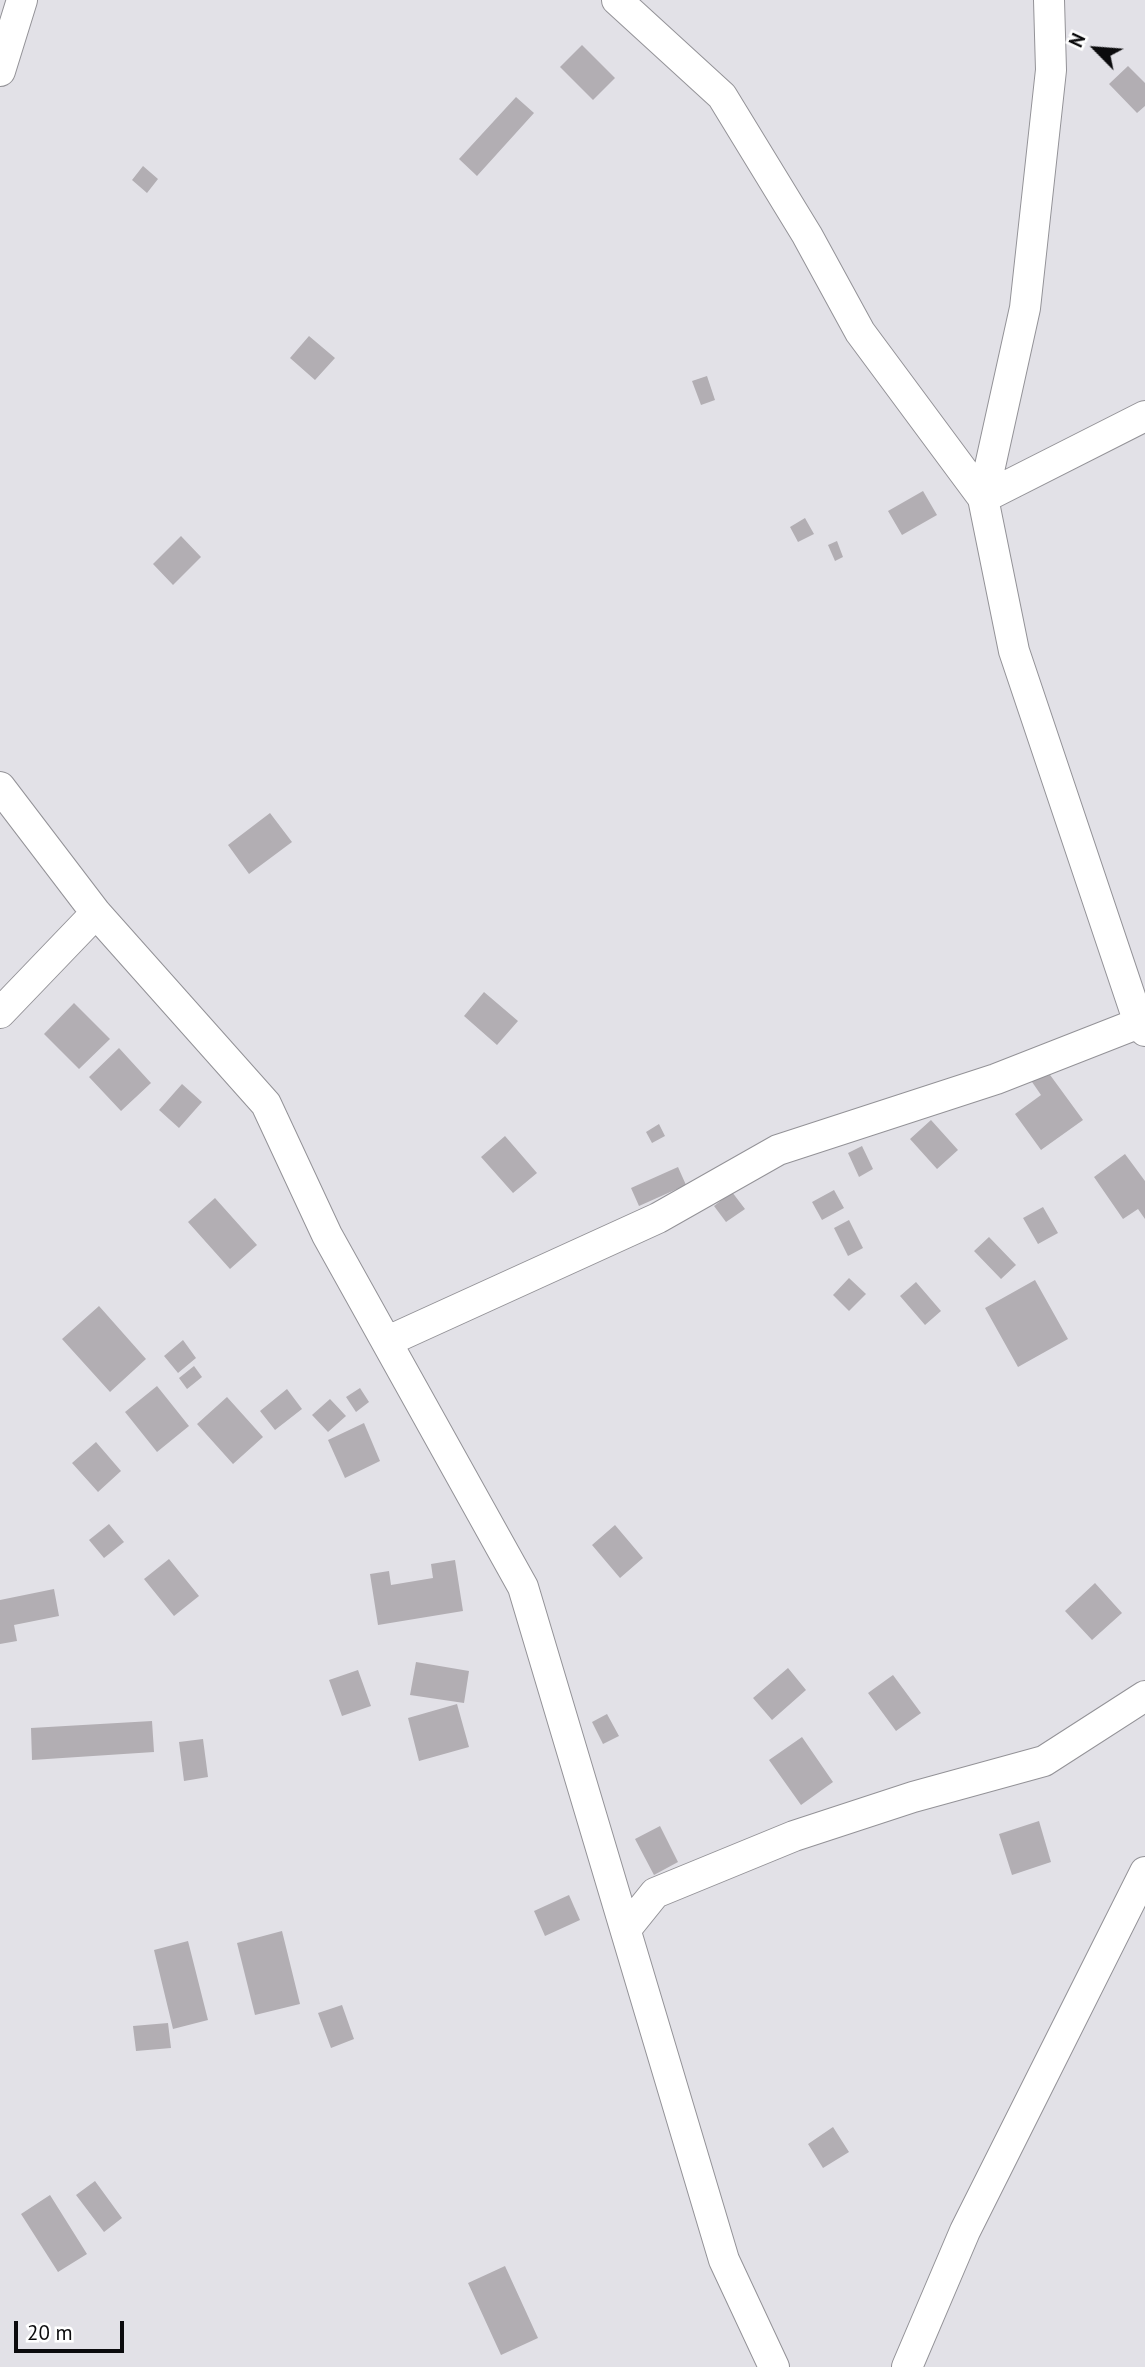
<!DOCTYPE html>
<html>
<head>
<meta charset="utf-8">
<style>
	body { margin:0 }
	#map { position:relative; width:1145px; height:2367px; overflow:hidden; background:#e2e1e7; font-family:"PT Sans",sans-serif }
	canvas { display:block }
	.north { position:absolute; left:1061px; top:14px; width:70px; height:70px; -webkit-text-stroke:5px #fff; paint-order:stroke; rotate:295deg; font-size:19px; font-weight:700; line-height:28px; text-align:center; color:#0b0b0d }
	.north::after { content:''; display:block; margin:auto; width:24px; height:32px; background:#0b0b0d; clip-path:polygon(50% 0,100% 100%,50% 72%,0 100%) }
	.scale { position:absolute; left:14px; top:2321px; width:110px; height:32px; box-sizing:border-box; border:4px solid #0b0b0d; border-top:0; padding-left:9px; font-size:21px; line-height:24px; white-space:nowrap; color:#0b0b0d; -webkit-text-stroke:5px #fff; paint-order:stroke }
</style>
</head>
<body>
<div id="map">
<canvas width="1145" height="2367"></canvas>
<div class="north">N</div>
<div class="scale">20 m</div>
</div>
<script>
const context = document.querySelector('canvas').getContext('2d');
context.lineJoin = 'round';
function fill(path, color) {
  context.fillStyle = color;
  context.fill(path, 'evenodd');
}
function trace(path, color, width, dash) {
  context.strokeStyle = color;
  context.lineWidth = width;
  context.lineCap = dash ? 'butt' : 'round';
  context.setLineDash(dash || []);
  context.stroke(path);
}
fill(new Path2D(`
	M 582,45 L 615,78 L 593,100 L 560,67 Z
	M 1128,66 L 1145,83 L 1145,106 L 1137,113 L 1109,84 Z
	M 516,97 L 534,113 L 477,176 L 459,159 Z
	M 143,166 L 158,179 L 147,193 L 132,180 Z
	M 309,336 L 335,358 L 315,380 L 290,358 Z
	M 707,376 L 715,400 L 701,405 L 692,381 Z
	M 923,491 L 937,515 L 902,535 L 888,511 Z
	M 805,518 L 814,534 L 798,542 L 790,527 Z
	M 181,536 L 201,557 L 173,585 L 153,564 Z
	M 837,541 L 843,557 L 835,561 L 828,545 Z
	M 270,813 L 292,842 L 249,874 L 228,845 Z
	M 484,992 L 518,1021 L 497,1045 L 464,1016 Z
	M 74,1003 L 110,1039 L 79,1069 L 44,1034 Z
	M 119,1048 L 151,1083 L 121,1111 L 89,1077 Z
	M 1045,1068 L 1083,1120 L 1041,1150 L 1015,1114 L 1041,1095 L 1030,1079 Z
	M 182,1084 L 202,1102 L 179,1128 L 159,1110 Z
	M 931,1120 L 958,1150 L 937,1169 L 910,1139 Z
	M 659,1124 L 665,1136 L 652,1143 L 646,1132 Z
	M 505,1136 L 537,1173 L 513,1193 L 481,1157 Z
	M 862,1146 L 873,1169 L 859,1177 L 848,1153 Z
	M 1125,1154 L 1145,1181 L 1145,1219 L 1138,1209 L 1123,1219 L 1094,1177 Z
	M 678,1167 L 686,1185 L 639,1206 L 631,1188 Z
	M 834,1190 L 844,1208 L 822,1220 L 812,1202 Z
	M 732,1192 L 745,1209 L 726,1222 L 714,1206 Z
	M 215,1198 L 257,1245 L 230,1269 L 188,1222 Z
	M 1043,1207 L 1058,1233 L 1038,1244 L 1023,1218 Z
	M 849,1220 L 863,1248 L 848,1256 L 834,1228 Z
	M 989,1237 L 1016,1265 L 1001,1279 L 974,1251 Z
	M 849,1278 L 866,1294 L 849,1311 L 833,1295 Z
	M 1035,1280 L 1068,1339 L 1018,1367 L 985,1308 Z
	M 916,1282 L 941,1311 L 925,1325 L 900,1296 Z
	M 99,1306 L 146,1359 L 110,1392 L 62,1339 Z
	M 183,1340 L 196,1358 L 178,1373 L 164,1356 Z
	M 194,1366 L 202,1377 L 187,1389 L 179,1378 Z
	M 157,1386 L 189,1426 L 157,1452 L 125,1412 Z
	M 360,1388 L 369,1402 L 356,1412 L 346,1397 Z
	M 287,1389 L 302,1409 L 275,1430 L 260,1411 Z
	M 227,1397 L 263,1437 L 233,1464 L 197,1424 Z
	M 330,1399 L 346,1416 L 328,1432 L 312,1415 Z
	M 364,1423 L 380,1461 L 345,1478 L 328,1440 Z
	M 96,1442 L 121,1471 L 98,1492 L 72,1463 Z
	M 109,1524 L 124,1542 L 104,1558 L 89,1540 Z
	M 615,1525 L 643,1558 L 620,1578 L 592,1545 Z
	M 169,1559 L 199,1596 L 174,1616 L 144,1579 Z
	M 455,1560 L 463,1611 L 378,1625 L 370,1574 L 389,1571 L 391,1585 L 433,1578 L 431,1564 Z
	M 1095,1583 L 1122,1613 L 1092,1640 L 1065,1611 Z
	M 54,1589 L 59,1616 L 14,1625 L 17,1641 L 0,1644 L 0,1600 Z
	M 416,1662 L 469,1671 L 464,1703 L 410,1695 Z
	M 788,1668 L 806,1690 L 772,1720 L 753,1698 Z
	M 358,1670 L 371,1706 L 342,1716 L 329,1680 Z
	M 893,1675 L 921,1713 L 896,1731 L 868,1693 Z
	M 457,1704 L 469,1747 L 419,1761 L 408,1718 Z
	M 607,1714 L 619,1736 L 603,1744 L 592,1722 Z
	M 152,1721 L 154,1752 L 32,1760 L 31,1728 Z
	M 802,1737 L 833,1782 L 801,1805 L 769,1760 Z
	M 203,1739 L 208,1777 L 184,1781 L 179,1742 Z
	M 1039,1821 L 1051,1862 L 1012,1875 L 999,1834 Z
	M 660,1826 L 678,1862 L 654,1875 L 635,1839 Z
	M 569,1895 L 580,1920 L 545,1936 L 534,1911 Z
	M 282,1931 L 300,2004 L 255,2015 L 237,1943 Z
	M 188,1941 L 208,2020 L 173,2029 L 154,1950 Z
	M 342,2005 L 354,2039 L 331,2048 L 318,2013 Z
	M 168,2023 L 171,2048 L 136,2051 L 133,2026 Z
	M 833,2127 L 849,2152 L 823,2168 L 808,2144 Z
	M 95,2181 L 122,2218 L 104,2232 L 76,2195 Z
	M 50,2195 L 87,2254 L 58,2272 L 21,2214 Z
	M 505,2266 L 538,2338 L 501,2355 L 468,2283 Z`), '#b2aeb3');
const street = new Path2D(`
	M 617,0 L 722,96 L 807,235 L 860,332 L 983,498 L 1014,651 L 1139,1023 L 1145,1031
	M 0,71 L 22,0
	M 983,498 L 1025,308 L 1051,70 L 1049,0
	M 983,498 L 1145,416
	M 0,787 L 96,913 L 266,1104 L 327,1235 L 523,1587 L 724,2260 L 774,2367
	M 0,1013 L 96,913
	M 388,1341 L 658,1218 L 778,1150 L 996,1079 L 1139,1023
	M 626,1929 L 655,1893 L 794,1836 L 913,1797 L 1044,1761 L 1145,1696
	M 907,2367 L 965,2231 L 1145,1872`);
trace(street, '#939297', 32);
trace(street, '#fff', 30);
</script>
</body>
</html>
